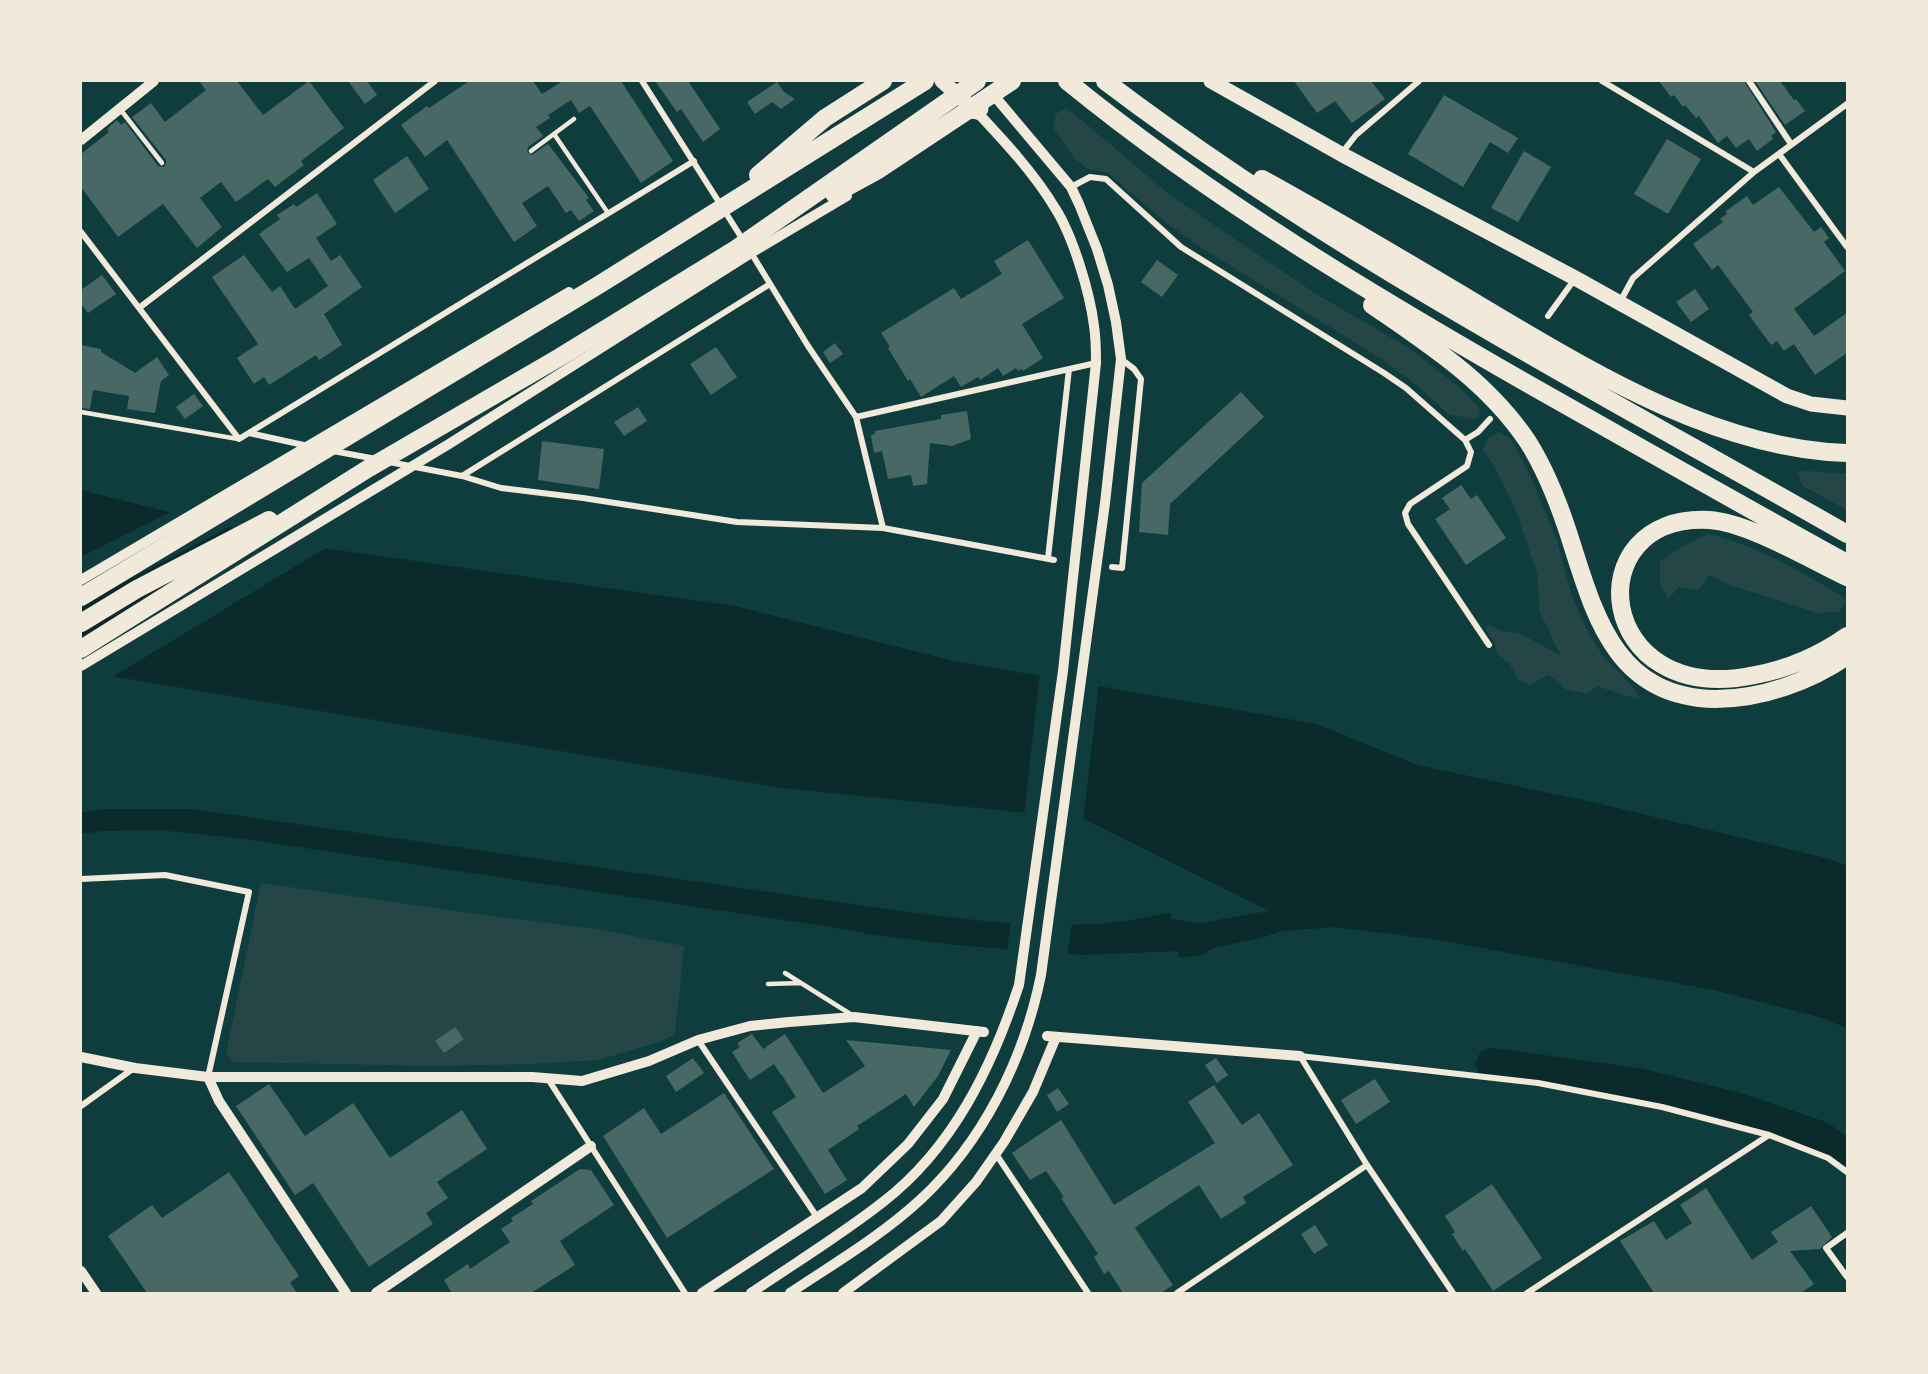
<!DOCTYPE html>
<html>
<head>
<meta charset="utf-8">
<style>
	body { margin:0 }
	#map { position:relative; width:1928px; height:1374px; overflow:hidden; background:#0f3d3e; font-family:"Noto Sans",sans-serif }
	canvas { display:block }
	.frame { position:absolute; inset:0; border:82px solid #f1e9da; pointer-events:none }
</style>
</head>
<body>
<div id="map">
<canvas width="1928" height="1374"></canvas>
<div class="frame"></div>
</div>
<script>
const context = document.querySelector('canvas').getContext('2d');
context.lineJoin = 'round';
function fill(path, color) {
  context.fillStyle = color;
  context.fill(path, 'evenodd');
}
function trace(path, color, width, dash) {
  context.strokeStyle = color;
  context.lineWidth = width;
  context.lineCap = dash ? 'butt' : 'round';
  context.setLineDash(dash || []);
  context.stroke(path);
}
fill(new Path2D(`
	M 1066,107 L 1170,195 L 1316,294 L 1406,346 L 1460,388 L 1481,410 L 1478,417 L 1472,419 L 1448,414 L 1418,386 L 1380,358 L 1205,250 L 1169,225 L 1108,173 L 1088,169 L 1075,159 L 1053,128 L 1056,114 Z
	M 1499,432 L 1511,439 L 1530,475 L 1557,540 L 1572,596 L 1586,628 L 1603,656 L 1631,685 L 1641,699 L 1624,695 L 1597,686 L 1587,694 L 1565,689 L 1558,681 L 1547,675 L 1530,685 L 1518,679 L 1510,664 L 1497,654 L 1494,641 L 1486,630 L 1488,624 L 1500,631 L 1519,633 L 1560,655 L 1540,612 L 1537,574 L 1516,511 L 1495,467 L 1483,450 L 1488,438 Z
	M 1807,471 L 1847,474 L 1847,510 L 1803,486 L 1797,472 Z
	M 1708,534 C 1756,545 1798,570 1840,595 L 1847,601 L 1839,612 L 1818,613 L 1730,585 L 1709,575 L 1698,590 L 1679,587 L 1668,599 L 1660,583 L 1660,562 L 1681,547 Z
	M 261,883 L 483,915 L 603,930 L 684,946 L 675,1034 L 659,1042 L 598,1060 L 531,1064 L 435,1066 L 233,1062 L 226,1054 Z`), '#244646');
fill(new Path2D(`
	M 81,490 L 301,545 L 735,606 L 954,661 L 1317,724 L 1417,765 L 1592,802 L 1830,859 L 1847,866 L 1847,1028 L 1819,1017 L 1714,990 L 1432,939 L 1335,927 L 1282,931 L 1261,938 L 1213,948 L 1201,956 L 1178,957 L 1178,951 L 1081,955 L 956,945 L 866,934 L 863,932 L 246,839 L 158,830 L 102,831 L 81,834 L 81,812 L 110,809 L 193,809 L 914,913 C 974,920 1033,928 1094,924 C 1119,923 1145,917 1171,913 L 1171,919 L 1200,923 L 1269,911 L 1084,819 L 783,788 L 81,671 Z`), '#0a2a2b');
fill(new Path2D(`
	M 174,510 L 233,525 L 81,605 L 81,557 Z
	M 270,534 L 301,542 L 329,546 L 109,679 L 81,675 L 81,652 Z
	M 1040,673 L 1099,683 L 1083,822 L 1024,815 Z
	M 1011,920 L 1072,922 L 1067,957 L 1007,952 Z`), '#0f3d3e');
trace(new Path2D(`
	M 1492,1064 L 1638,1084 L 1735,1108 L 1820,1137 L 1847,1156`), '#0a2a2b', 32);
fill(new Path2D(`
	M 199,81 L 237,81 L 263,115 L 309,81 L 344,128 L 301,161 L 304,165 L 275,187 L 268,179 L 236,202 L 221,182 L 200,198 L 222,227 L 197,248 L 163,204 L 118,237 L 81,187 L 81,154 L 109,132 L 107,129 L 117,120 L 121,125 L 125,122 L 158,166 L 164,167 L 166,164 L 166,160 L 132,117 L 151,103 L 165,122 L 206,90 Z
	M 348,81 L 367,81 L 377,95 L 365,104 Z
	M 469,81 L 533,81 L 542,94 L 563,81 L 621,81 L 673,161 L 641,183 L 590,106 L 579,113 L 571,100 L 548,115 L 550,118 L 536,127 L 543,136 L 528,147 L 527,152 L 532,155 L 548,144 L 589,198 L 586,200 L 594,211 L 579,221 L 571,210 L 566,213 L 548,186 L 522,203 L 537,226 L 514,242 L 447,140 L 425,157 L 401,125 L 427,106 L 429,108 Z
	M 655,81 L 688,81 L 720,129 L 703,142 L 681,109 L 677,112 Z
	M 1294,81 L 1371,81 L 1385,99 L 1352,123 L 1335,101 L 1317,113 Z
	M 1659,81 L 1744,81 L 1776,132 L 1771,136 L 1773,139 L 1757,151 L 1749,139 L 1736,148 L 1727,136 L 1718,143 L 1699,116 L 1696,118 L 1685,105 L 1683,107 L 1674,95 L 1671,97 Z
	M 1755,81 L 1780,81 L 1794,100 L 1796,99 L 1805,111 L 1785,125 Z
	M 777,82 L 784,92 L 795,99 L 781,109 L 772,102 L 755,114 L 747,102 Z
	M 1444,95 L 1518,138 L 1508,153 L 1490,142 L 1463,187 L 1408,154 Z
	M 1667,139 L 1701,159 L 1668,214 L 1634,194 Z
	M 1524,151 L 1551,167 L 1518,222 L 1491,208 Z
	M 407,156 L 429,189 L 395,213 L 373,180 Z
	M 1779,187 L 1814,232 L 1821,227 L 1829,238 L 1824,242 L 1845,271 L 1794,309 L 1814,336 L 1847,313 L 1847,353 L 1815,375 L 1794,344 L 1784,351 L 1777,341 L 1771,345 L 1749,315 L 1753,312 L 1718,265 L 1712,270 L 1693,244 L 1723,222 L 1720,219 L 1727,214 L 1726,211 L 1747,196 L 1753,205 Z
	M 317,193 L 337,224 L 316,238 L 331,261 L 340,255 L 362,287 L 324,314 L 342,345 L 319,360 L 316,355 L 269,385 L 264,377 L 254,384 L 237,358 L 258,344 L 212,277 L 244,255 L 272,292 L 280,286 L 295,309 L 328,286 L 309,258 L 287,272 L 259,234 L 280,219 L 277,215 L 294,204 L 296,207 Z
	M 1028,240 L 1064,298 L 1022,324 L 1043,358 L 1023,371 L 1022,369 L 1018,371 L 1016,368 L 1003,376 L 998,368 L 980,380 L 978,377 L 961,387 L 954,376 L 921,397 L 910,379 L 908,381 L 888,348 L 890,347 L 881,333 L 954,288 L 961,299 L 1002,274 L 994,261 Z
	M 1157,260 L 1178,275 L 1162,297 L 1141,282 Z
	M 102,275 L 116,294 L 88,313 L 81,304 L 81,290 Z
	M 1695,289 L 1709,309 L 1691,322 L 1676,302 Z
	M 835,343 L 843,354 L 830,363 L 823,352 Z
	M 81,345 L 101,349 L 101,352 L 135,373 L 157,357 L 169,375 L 161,381 L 155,413 L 127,409 L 129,396 L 93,390 L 90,409 L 81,408 Z
	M 716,347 L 737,377 L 711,395 L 690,364 Z
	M 1241,392 L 1264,417 L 1170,504 L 1168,535 L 1139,532 L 1142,483 Z
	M 194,394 L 203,406 L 185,419 L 176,407 Z
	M 638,407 L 647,421 L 624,436 L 614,422 Z
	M 967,411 L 971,439 L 952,446 L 930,443 L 927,484 L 913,486 L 911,475 L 888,479 L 882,451 L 874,453 L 871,435 L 875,434 L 875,431 L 941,419 L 941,415 Z
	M 542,441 L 604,449 L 599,489 L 538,480 Z
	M 1461,485 L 1471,499 L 1477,495 L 1506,538 L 1466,565 L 1435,519 L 1450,509 L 1442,498 Z
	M 455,1027 L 464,1039 L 444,1053 L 435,1041 Z
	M 752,1034 L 763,1049 L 785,1034 L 823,1093 L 865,1066 L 846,1040 L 951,1050 L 938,1076 L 914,1107 L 906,1094 L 857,1126 L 859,1129 L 828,1150 L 847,1180 L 825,1194 L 772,1112 L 796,1097 L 782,1075 L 781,1075 L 774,1064 L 750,1080 L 732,1052 L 740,1047 L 737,1043 Z
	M 693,1058 L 704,1073 L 676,1092 L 666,1076 Z
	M 1216,1058 L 1228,1075 L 1217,1083 L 1205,1065 Z
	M 1375,1079 L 1390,1102 L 1356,1124 L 1341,1100 Z
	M 269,1084 L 305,1136 L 353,1103 L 390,1158 L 462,1110 L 487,1149 L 437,1182 L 448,1198 L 426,1213 L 433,1224 L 369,1267 L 313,1183 L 295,1195 L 236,1106 Z
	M 1214,1085 L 1242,1125 L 1259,1113 L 1293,1165 L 1243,1197 L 1246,1203 L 1221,1219 L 1199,1185 L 1137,1226 L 1135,1228 L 1173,1285 L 1161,1293 L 1123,1293 L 1109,1271 L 1104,1274 L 1094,1257 L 1098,1254 L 1061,1198 L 1064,1197 L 1046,1171 L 1030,1180 L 1012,1153 L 1061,1120 L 1114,1205 L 1215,1143 L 1188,1102 Z
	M 1058,1088 L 1069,1104 L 1057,1112 L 1047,1095 Z
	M 724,1093 L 774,1169 L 667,1238 L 603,1136 L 644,1108 L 661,1134 Z
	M 580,1169 L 591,1170 L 614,1205 L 560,1241 L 575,1265 L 531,1293 L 452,1293 L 444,1280 L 468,1264 L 470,1269 L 510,1242 L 501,1229 L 513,1221 L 511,1218 L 533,1204 L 531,1201 Z
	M 229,1172 L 299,1276 L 290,1283 L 297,1293 L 147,1293 L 108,1236 L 152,1205 L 162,1218 Z
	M 1492,1184 L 1542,1258 L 1493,1291 L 1465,1249 L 1463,1251 L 1452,1234 L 1455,1232 L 1445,1216 Z
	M 1706,1188 L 1752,1260 L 1778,1242 L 1771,1232 L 1811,1206 L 1832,1237 L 1820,1249 L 1790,1251 L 1814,1284 L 1801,1293 L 1654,1293 L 1620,1241 L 1654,1221 L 1666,1240 L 1692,1223 L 1680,1205 Z
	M 1315,1225 L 1328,1245 L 1314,1254 L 1301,1234 Z`), '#486865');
trace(new Path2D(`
	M 120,109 L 162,163
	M 554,134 L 608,213
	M 531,151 L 574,119
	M 81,412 L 238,439
	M 785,973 L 852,1015
	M 768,984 L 801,983`), '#f1e9da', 4.5);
trace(new Path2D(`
	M 642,81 L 743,240
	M 1602,81 L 1754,172
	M 1749,81 L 1791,144
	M 1341,154 L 1356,135 L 1419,81
	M 1779,154 L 1847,247
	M 1071,187 L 1090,177 L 1106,179 L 1181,247 L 1384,373 L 1406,388 L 1465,440 L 1471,452 L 1467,466 L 1410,504 L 1405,513 L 1408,524 L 1489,645
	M 81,232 L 239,439 L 694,161
	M 750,251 L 808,346 L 856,417 L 883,528
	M 1620,302 L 1633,278 L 1754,172 L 1847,104
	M 139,308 L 435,81
	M 1548,316 L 1574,280
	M 856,417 L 1096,363
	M 249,433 L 308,446
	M 1465,440 L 1478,432 L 1490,419
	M 333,451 L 376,459
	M 389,462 L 462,476 L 770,284
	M 462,476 L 501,488 L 583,498 L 737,522 L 883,528 L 1054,560
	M 1048,558 L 1069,369
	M 1112,567 L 1122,568 L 1141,379 L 1134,369 L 1121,359
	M 81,879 L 165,875 L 249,892 L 208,1077
	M 698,1040 L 817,1217
	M 1300,1056 L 1538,1083 L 1662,1107 L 1769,1135 L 1828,1158 L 1847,1172
	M 1300,1056 L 1367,1165 L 1453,1293
	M 548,1079 L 685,1293
	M 81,1106 L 134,1068
	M 996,1154 L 1088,1293
	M 1847,1233 L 1826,1248 L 1847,1277
	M 1177,1293 L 1367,1165
	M 1527,1293 L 1769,1135`), '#f1e9da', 6);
trace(new Path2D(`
	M 81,140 L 154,81
	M 81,580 L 569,292
	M 81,666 L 449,444 L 751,253 L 847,196
	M 1047,1036 L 1300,1056
	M 81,1057 L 135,1068 L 208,1077 L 532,1077 L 582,1081 L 649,1061 L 698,1040 L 750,1026 L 789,1022 L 854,1017 L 984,1032
	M 208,1077 L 219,1101 L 346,1293
	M 81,1271 L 96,1293
	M 376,1293 L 591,1146
	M 702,1293 L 862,1188 L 908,1144 L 943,1099 L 977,1031
	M 751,1293 C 795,1263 841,1235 883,1202 C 953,1148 992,1067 1019,985 L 1063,671 L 1096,363 C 1096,351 1096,338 1094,326 C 1090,293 1073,236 1055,208 C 1034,173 1005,142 977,112 L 973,114
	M 790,1293 C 833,1264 881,1236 920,1200 C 983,1142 1024,1059 1041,975 L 1105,503 L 1121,359 L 1116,322 L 1108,285 L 1097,249 L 1079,204 L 1071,187 L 997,99
	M 843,1293 L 941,1221 L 976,1182 L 1004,1142 L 1033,1092 L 1056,1037`), '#f1e9da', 10);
trace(new Path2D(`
	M 942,81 L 977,112 L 981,109
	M 1211,81 L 1341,154 L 1575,278 L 1787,396 L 1811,404 L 1847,408`), '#f1e9da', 15);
trace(new Path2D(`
	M 1067,81 C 1213,200 1374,296 1537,389 C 1640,447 1743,506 1847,563
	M 1105,81 C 1337,257 1595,390 1847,534
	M 758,175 L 825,118 L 883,81
	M 1262,179 C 1335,219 1407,262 1479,305 C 1589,370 1715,449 1847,453
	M 834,194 L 878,170 L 1012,81
	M 1372,305 C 1430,345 1488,382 1528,442 C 1545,469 1557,499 1567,529 C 1593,608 1611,697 1715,699 C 1761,699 1809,682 1847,656
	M 1847,577 C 1811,560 1747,522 1709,520 C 1575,513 1594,709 1755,675 C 1787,669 1820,655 1847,636
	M 81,597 L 597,286 L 925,81
	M 81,623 L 137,589 L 269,520
	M 81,649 L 369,468 L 560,357 L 736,249 L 977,81`), '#f1e9da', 18);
</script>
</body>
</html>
